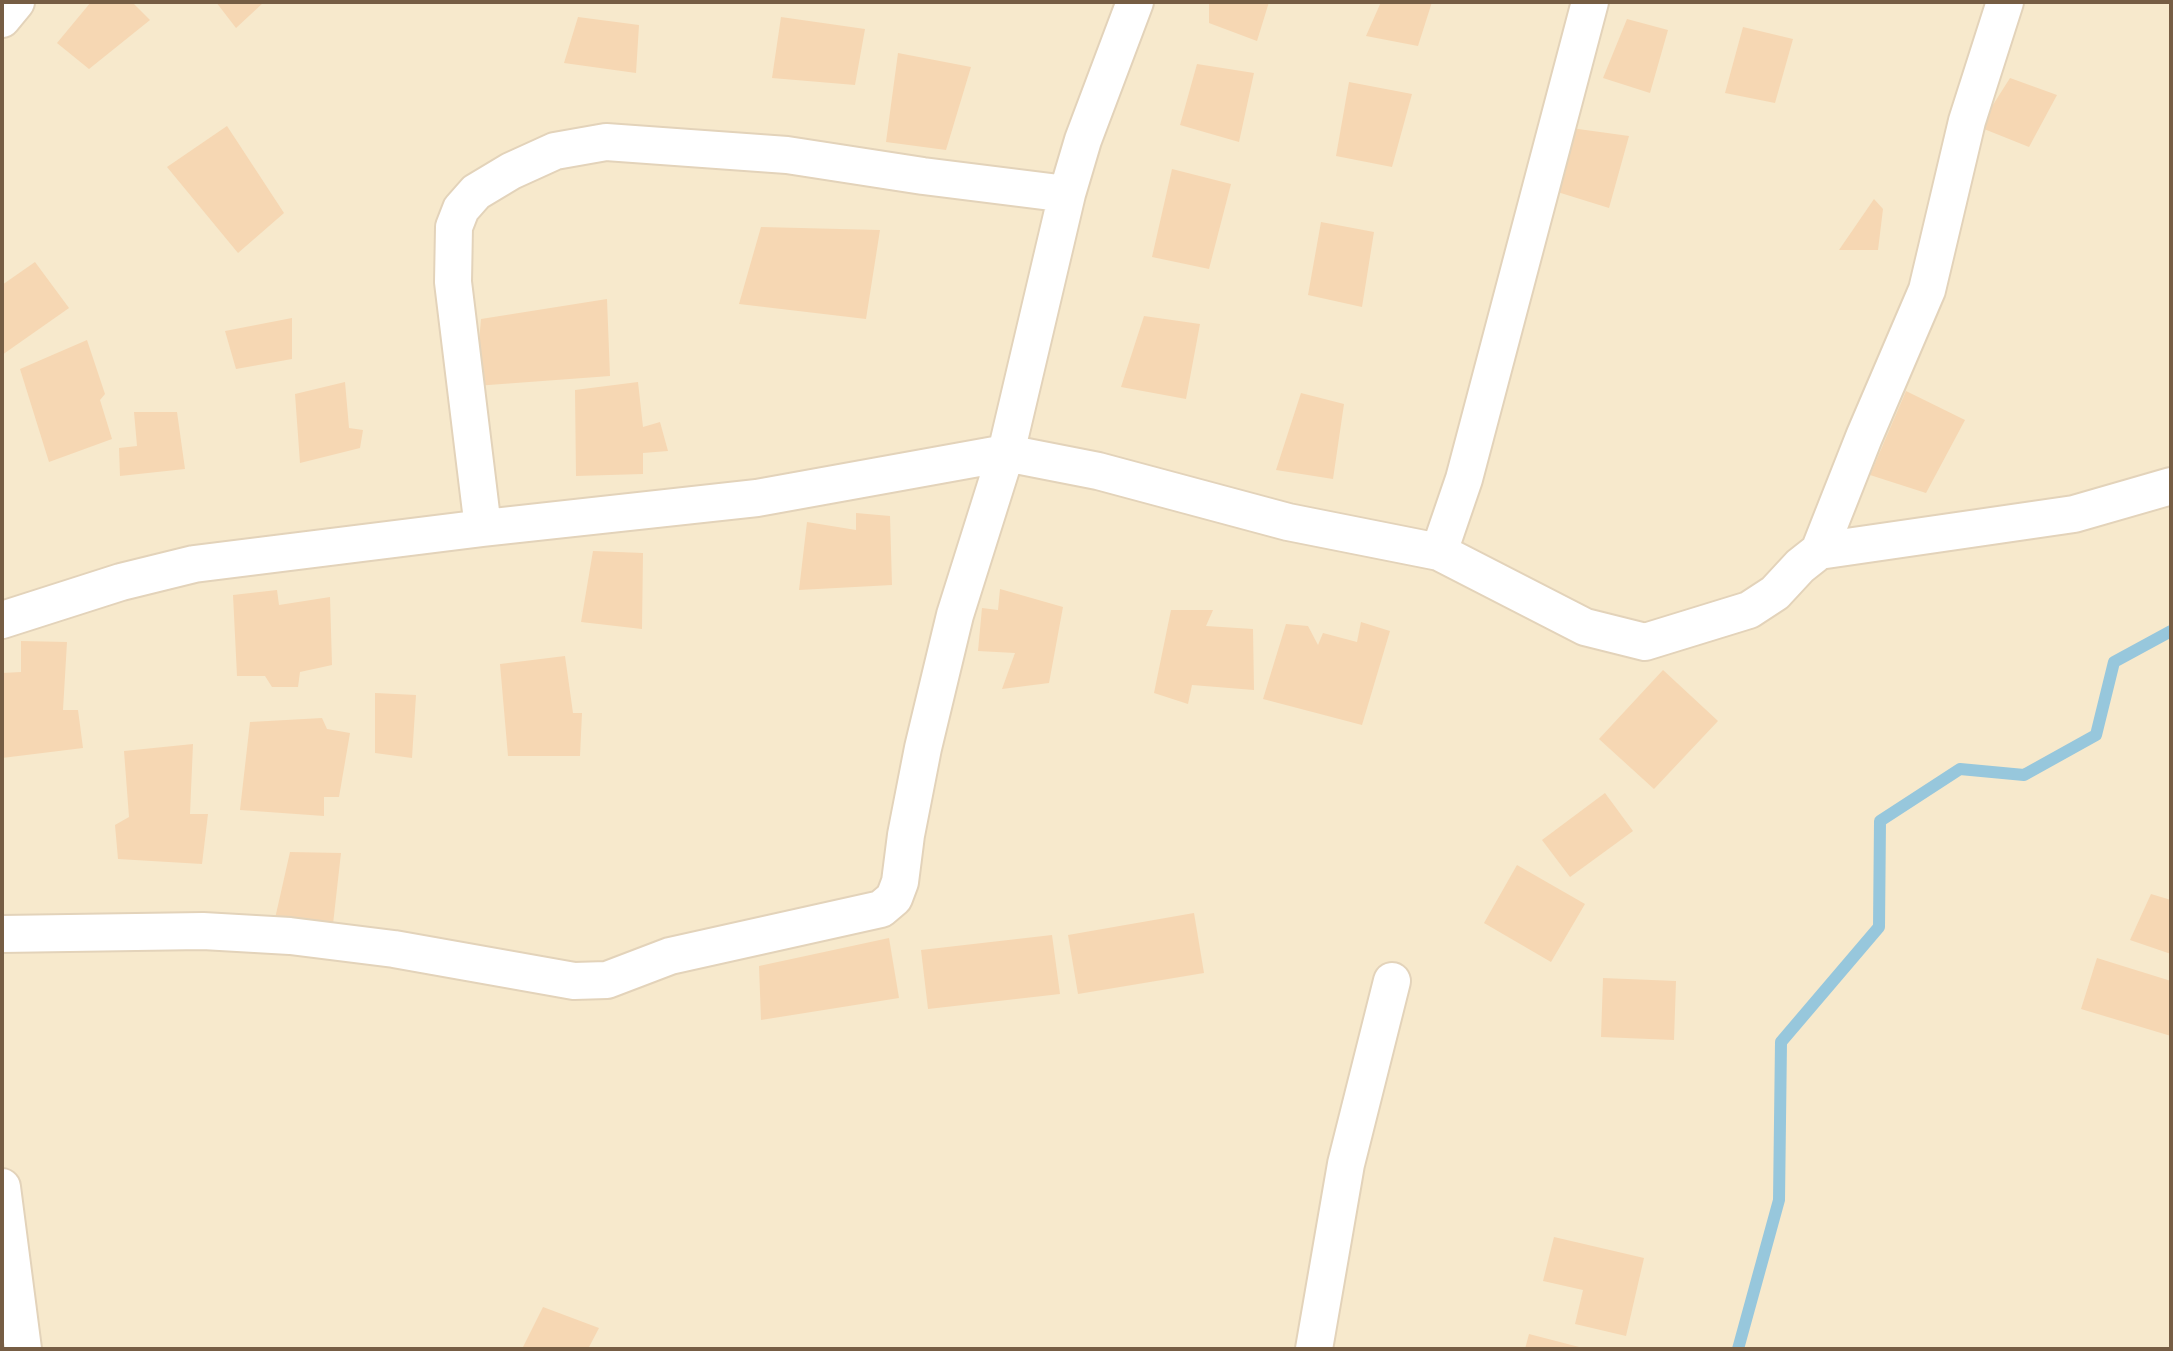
<!DOCTYPE html>
<html>
<head>
<meta charset="utf-8">
<style>
  body { margin:0 }
  #map { position:relative; width:2173px; height:1351px; overflow:hidden; background:#fef6de; font-family:Figtree,sans-serif }
  canvas { display:block }
  .frame { position:absolute; inset:0; border:4px solid #765d44; pointer-events:none }
</style>
</head>
<body>
<div id="map">
<canvas width="2173" height="1351"></canvas>
<div class="frame"></div>
</div>
<script>
const g = document.querySelector('canvas').getContext('2d');
g.lineJoin = 'round';
function fill(path, color) {
  g.fillStyle = color;
  g.fill(path, 'evenodd');
}
function stroke(path, color, width, dash) {
  g.strokeStyle = color;
  g.lineWidth = width;
  g.lineCap = dash ? 'butt' : 'round';
  g.setLineDash(dash || []);
  g.stroke(path);
}
fill(new Path2D(`
  M2,2h2169v1347h-2169z`), '#f7e9cc');
stroke(new Path2D(`
  M1738,1349l41,-149 2,-158 98,-115 1,-106 80,-52 64,6 72,-40 18,-73 57,-31`), '#97c7dc', 12);
fill(new Path2D(`
  M91,2h41l18,18 -61,49 -32,-26z
  M216,2h48l-28,26z
  M1209,2h60l-12,39 -48,-18z
  M1381,2h51l-14,44 -52,-10z
  M578,17l61,8 -3,48 -72,-10z
  M781,17l84,12 -10,56 -83,-7z
  M1627,19l41,11 -18,63 -47,-15z
  M1743,27l50,12 -18,64 -50,-10z
  M898,53l73,14 -25,83 -60,-8z
  M1197,64l57,9 -15,69 -59,-17z
  M2010,78l47,17 -28,52 -50,-20z
  M1349,82l63,12 -20,73 -56,-11z
  M227,126l57,87 -46,40 -71,-86z
  M1571,128l58,8 -20,72 -58,-18z
  M1172,169l59,15 -22,85 -57,-12z
  M1874,199l9,10 -5,41h-39z
  M1321,222l53,10 -12,75 -54,-12z
  M761,227l119,3 -14,89 -127,-15z
  M35,262l34,46 -67,47v-70z
  M607,299l3,77 -135,10 6,-67z
  M1144,316l56,8 -14,75 -65,-12z
  M292,318v41l-56,10 -11,-38z
  M87,340l18,54 -5,6 12,39 -63,23 -29,-93z
  M345,382l4,46 14,2 -3,18 -60,15 -5,-69z
  M638,382l5,45 17,-5 8,29 -25,2v21l-67,2 -1,-86z
  M1906,391l59,29 -39,73 -56,-18z
  M1301,393l43,11 -11,75 -57,-9z
  M134,412h43l8,57 -65,7 -1,-28 18,-2z
  M856,513l34,3 2,69 -93,5 8,-68 49,8z
  M593,551l50,2 -1,76 -61,-7z
  M1000,589l63,18 -14,76 -47,6 13,-36 -37,-2 4,-43 16,2z
  M277,590l2,15 51,-8 2,68 -32,7 -2,15h-26l-7,-11h-28l-4,-81z
  M1171,610h42l-7,16 47,3 1,61 -62,-5 -4,19 -34,-11z
  M1361,622l29,9 -28,94 -99,-26 23,-75 22,2 10,19 5,-12 34,9z
  M21,641l46,1 -4,68h15l5,38 -81,10v-85l19,-1z
  M565,656l8,57h9l-2,43h-72l-8,-92z
  M1663,670l55,51 -64,68 -55,-50z
  M375,693l41,2 -4,63 -37,-5z
  M322,718l5,11 23,4 -11,64h-15v19l-84,-6 10,-88z
  M193,744l-3,70h18l-6,50 -84,-5 -3,-34 14,-8 -5,-66z
  M1605,793l28,38 -63,46 -28,-37z
  M290,852l51,1 -9,80 -58,-10z
  M1517,865l68,39 -34,58 -67,-39z
  M2151,894l20,6v54l-41,-14z
  M1194,913l10,60 -126,21 -10,-59z
  M1052,935l8,59 -132,15 -7,-59z
  M889,938l10,60 -138,22 -2,-54z
  M2097,958l74,23v55l-90,-27z
  M1603,978l73,3 -2,59 -73,-3z
  M1554,1237l90,21 -18,78 -51,-12 8,-34 -40,-9z
  M543,1307l56,21 -11,21h-66z
  M1529,1334l54,14v1h-58z`), '#f6d7b3');
const minor = new Path2D(`
  M2,19l14,-17
  M483,528l-30,-246 1,-55 7,-18 15,-17 35,-21 44,-20 51,-9 181,13 136,21 144,18
  M1819,551l45,-114 63,-147 40,-169 38,-119
  M1439,552l25,-73 126,-477
  M2,620l119,-38 73,-18 289,-36 274,-30 249,-45 92,18 190,51 151,30 146,75 60,15 104,-32 26,-17 25,-27 19,-15 255,-37 97,-28
  M2,934l201,-3 87,5 104,13 180,32 33,-1 63,-24 211,-47 13,-11 6,-16 6,-47 17,-87 32,-133 51,-162 61,-259 16,-54 52,-138
  M2,1187l21,162
  M1314,1349l32,-185 46,-183`);
stroke(minor, '#e3d3ba', 40);
stroke(minor, '#fff', 36);
</script>
</body>
</html>
